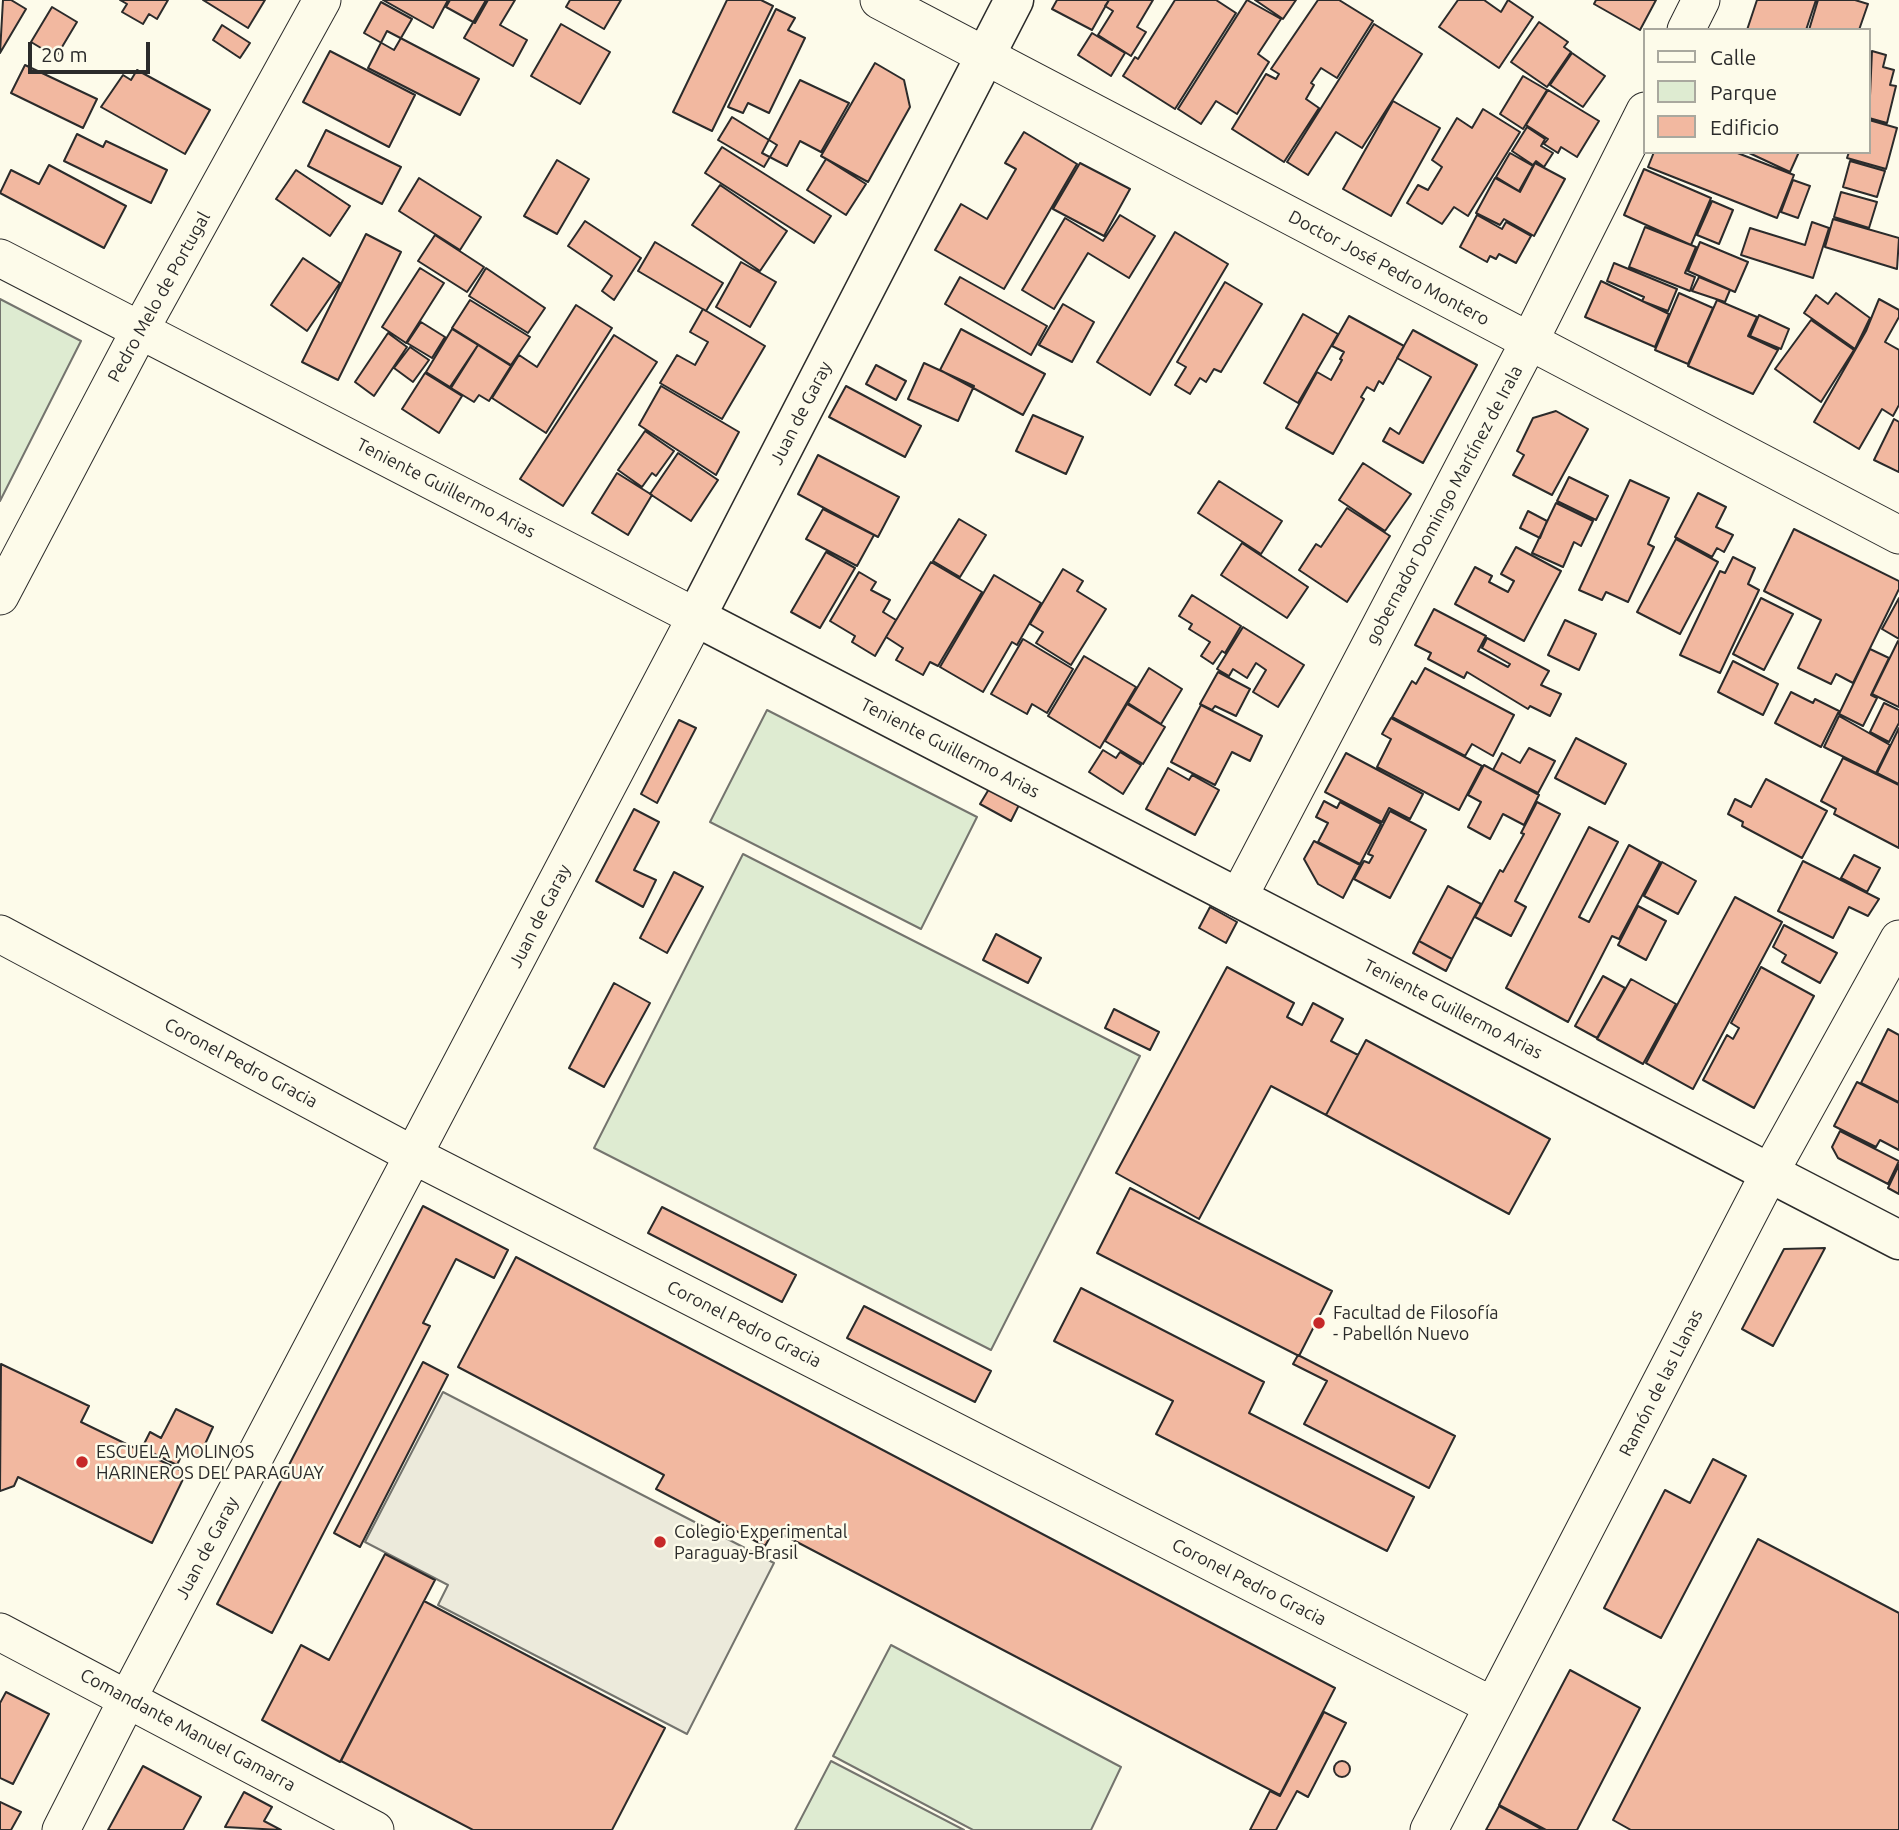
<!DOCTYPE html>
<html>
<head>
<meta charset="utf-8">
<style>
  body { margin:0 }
  #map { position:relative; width:1899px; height:1830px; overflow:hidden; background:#fdfbea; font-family:Ubuntu,sans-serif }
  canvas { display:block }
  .legend { position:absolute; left:1643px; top:28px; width:228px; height:126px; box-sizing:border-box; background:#fdfbea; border:2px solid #a9a89e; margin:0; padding:9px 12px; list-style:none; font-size:21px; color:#2b2b2b }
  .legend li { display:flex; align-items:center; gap:14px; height:35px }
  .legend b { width:35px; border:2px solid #a9a89e }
  .scale { position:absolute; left:28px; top:42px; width:122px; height:32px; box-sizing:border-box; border:4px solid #2b2b2b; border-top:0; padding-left:9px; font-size:21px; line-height:24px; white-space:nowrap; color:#2b2b2b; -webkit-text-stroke:5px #fdfbea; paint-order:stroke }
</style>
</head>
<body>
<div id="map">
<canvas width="1899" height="1830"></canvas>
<ul class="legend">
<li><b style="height:9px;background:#fdfbea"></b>Calle</li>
<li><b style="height:19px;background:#deebd1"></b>Parque</li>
<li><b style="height:19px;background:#f2b8a0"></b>Edificio</li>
</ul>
<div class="scale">20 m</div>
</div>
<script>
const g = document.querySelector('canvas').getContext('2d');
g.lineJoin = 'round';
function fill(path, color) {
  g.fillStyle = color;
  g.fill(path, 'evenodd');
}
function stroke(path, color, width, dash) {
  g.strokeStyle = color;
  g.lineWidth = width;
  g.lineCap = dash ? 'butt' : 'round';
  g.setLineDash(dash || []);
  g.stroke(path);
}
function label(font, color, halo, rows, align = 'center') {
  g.font = font + ' Ubuntu,sans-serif';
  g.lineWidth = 5;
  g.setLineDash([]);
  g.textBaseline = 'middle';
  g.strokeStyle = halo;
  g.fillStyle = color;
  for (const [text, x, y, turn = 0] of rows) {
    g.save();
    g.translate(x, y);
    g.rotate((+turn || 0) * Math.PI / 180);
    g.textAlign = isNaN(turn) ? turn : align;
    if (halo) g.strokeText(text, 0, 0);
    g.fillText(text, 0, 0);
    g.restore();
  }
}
const green = new Path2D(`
  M0,299l81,42 -81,160z
  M767,710l210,107 -56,112 -211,-107z
  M743,854l397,202 -149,294 -397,-202z
  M891,1645l230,122 -30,63h-118l-140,-74z
  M831,1761l133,69h-169z`);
fill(green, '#deebd1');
stroke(green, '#74746e', 2);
const parking = new Path2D(`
  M443,1392l331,171 -87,171 -249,-129 10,-20 -83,-43z`);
fill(parking, '#eceadb');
stroke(parking, '#74746e', 2);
const building = new Path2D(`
  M3,0h8l15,9 -26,44z
  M120,0h48l-11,19 -8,-5 -6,10 -21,-12 5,-8z
  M203,0h62l-17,28z
  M383,0h65l-15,28z
  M450,0h38l-13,23 -29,-16z
  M486,0h29l-15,25 27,15 -14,26 -49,-28z
  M570,0h51l-17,29 -38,-22z
  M727,0h34l12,6 -61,125 -39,-19z
  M1057,0h52l-17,30 -40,-21z
  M1109,0h44l-16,27 9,5 -15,24 -33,-21 15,-24 -8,-5z
  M1175,0h41l20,13 -61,96 -52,-33 12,-19 3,2z
  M1247,0l34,19 -23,35 11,8 -32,52 -21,-13 -15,23 -23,-15z
  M1255,0h41l-13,19z
  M1318,0h21l34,21 -36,57 -16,-10 -10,15 3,2 -8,14 13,9 -35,54 -52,-33 34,-55 10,5 3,-5 -8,-5z
  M1458,0h26l17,12 7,-12 25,17 -34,51 -60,-41z
  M1596,0h60l-16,30 -46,-26z
  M1757,0h59l-10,30h-59z
  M1818,0h37l13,4 -9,26h-50z
  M381,2l31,17 -18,31 -30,-17z
  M52,7l25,15 -21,35 -25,-15z
  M776,9l19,9 -7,12 17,8 -36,75 -21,-10 -5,10 -15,-6z
  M1539,22l29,20 -4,5 7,5 -24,35 -36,-25z
  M561,24l49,28 -30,52 -49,-28z
  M1374,24l48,30 -60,94 -26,-16 -28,43 -21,-13z
  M222,25l28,18 -10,15 -27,-18z
  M387,31l92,48 -19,36 -92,-47z
  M1092,33l33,20 -14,23 -33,-21z
  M330,51l85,44 -26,52 -86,-45z
  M1872,51l14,4 -3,12 11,3 -4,15 6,1 -9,37 -18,-5z
  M1572,53l33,23 -22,31 -33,-22z
  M875,63l29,17 6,27 -42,75 -47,-26z
  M25,65l72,34 -14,29 -72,-35z
  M137,70l73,40 -25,44 -84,-47 22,-32 8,5z
  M1523,76l24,14 -24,39 -23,-15z
  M800,80l49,23 -28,49 -21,-11 -13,25 -25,-13z
  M1548,90l51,31 -22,36 -16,-10 -3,6 -14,-9 4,-5 -22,-14z
  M1393,101l47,27 -49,88 -48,-27z
  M1483,109l37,23 -52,84 -14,-9 -12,17 -35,-21 11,-18 10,5 14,-23 -10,-7 25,-42 15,10z
  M732,117l45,28 -13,22 -46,-27z
  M1869,120l28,8 -11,41 -39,-11 2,-6h20z
  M1527,127l18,12 -4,7 12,7 -9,14 -8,-6 -3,4 -21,-14z
  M326,130l75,37 -19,37 -74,-38z
  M1024,132l53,32 -73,125 -69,-39 26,-46 26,15 29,-50 -11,-6z
  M77,134l26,13 3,-6 61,29 -16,33 -87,-42z
  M722,147l109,69 -17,27 -109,-70z
  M1654,152h81l59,23 -17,43 -129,-51z
  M1747,152h52l-9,20z
  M1510,153l23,13 -14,25 -23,-14z
  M826,159l40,25 -20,31 -39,-25z
  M557,160l32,19 -32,55 -33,-18z
  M1850,161l35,10 -8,26 -34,-10z
  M1080,163l50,26 -26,47 -51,-27z
  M1535,163l30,16 -31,57 -30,-17 -4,6 -24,-12 19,-35 25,14z
  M49,165l77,41 -22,42 -104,-55 11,-23 28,14z
  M1644,169l67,29 -20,47 -67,-30z
  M296,170l54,36 -20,30 -54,-37z
  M419,178l62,39 -21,33 -61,-39z
  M1793,180l17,6 -12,32 -17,-6z
  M720,185l67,46 -27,40 -68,-46z
  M1841,192l36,10 -8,26 -35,-11z
  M1712,201l21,9 -14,34 -22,-9z
  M1120,215l35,21 -26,42 -41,-25 -34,56 -32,-19 43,-72 38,23z
  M1477,215l25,14 4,-7 25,14 -15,27 -17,-9 -3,5 -6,-3 -3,6 -27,-15z
  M1833,219l66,19 -2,31 -72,-22z
  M585,221l56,37 -27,42 -12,-9 10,-15 -44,-30z
  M1812,222l17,6 -16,50 -72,-23 9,-27 55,17z
  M1645,227l51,20 -11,26 10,4 -5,14 -61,-24z
  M1175,232l53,32 -78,131 -53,-33z
  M366,234l35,18 -63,128 -36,-18z
  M435,235l49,32 -17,25 -49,-31z
  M655,242l68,41 -17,28 -68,-40z
  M1700,242l48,20 -13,30 -47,-21z
  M303,258l37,25 -33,48 -36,-26z
  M741,262l35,20 -26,45 -34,-20z
  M1614,263l63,26 -9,22 -26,-10 2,-4 -37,-16z
  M420,268l24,15 -38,60 -24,-16z
  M486,268l59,40 -17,25 -59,-37z
  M960,277l87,49 -16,29 -86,-51z
  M1699,277l31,13 -5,12 -33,-11z
  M1601,281l68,33 -14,33 -70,-30z
  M1225,282l37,22 -41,68 -7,-3 -8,13 -6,-4 -10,16 -15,-9 11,-18 -9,-5z
  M1679,293l34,15 -25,56 -33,-14z
  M1836,293l34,25 -15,31 -51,-36 12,-18 12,9z
  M1879,299l20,11v7l-14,25 14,8v55l-6,11 -11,-7 -23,40 -45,-27 52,-91z
  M470,300l60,37 -19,28 -59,-37z
  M1717,300l40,17 -9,19 30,14 -25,44 -65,-28z
  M1063,304l31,18 -22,40 -33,-17z
  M576,305l36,23 -66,105 -54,-35 27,-43 18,12z
  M703,309l62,37 -43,73 -62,-36 17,-28 18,10 13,-23 -18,-10z
  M1303,314l35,20 -40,69 -34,-20z
  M1759,315l30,14 -8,20 -31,-13z
  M1349,316l55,30 -21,38 -4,-3 -5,10 -7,-4 -6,10 3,2 -31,55 -47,-26 31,-56 14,8 11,-20 -2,-1 4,-7 -12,-6z
  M1811,320l43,30 -33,52 -46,-33z
  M421,322l24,15 -13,21 -25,-15z
  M452,329l26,16 -28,42 -24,-15z
  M961,329l84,45 -22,41 -83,-45z
  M1413,330l64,35 -54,98 -40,-22 7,-13 9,6 32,-57 -34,-19z
  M388,333l19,14 -33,49 -19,-14z
  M614,335l43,27 -94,144 -43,-27z
  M478,345l33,21 -22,35 -10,-6 -5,7 -23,-14z
  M410,347l19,13 -16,22 -19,-14z
  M924,363l50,23 -16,35 -50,-22z
  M876,365l30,16 -10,19 -30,-16z
  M425,373l37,23 -23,37 -37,-24z
  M661,386l78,46 -23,43 -77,-50z
  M846,386l75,40 -16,31 -76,-40z
  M1556,411l32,18 -36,66 -39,-20 11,-20 -7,-4 16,-33z
  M1033,415l50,22 -17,37 -50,-23z
  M1894,419l5,3v50l-25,-12z
  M645,431l29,20 -18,25 -4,-3 -10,14 -24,-17z
  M678,453l40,27 -27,41 -41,-27z
  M818,455l81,42 -21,40 -80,-43z
  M1363,463l48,31 -26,37 -46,-31z
  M617,473l35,22 -24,40 -36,-22z
  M1569,477l39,19 -12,24 -39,-19z
  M1630,480l39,18 -21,46 6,3 -26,55 -22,-10 -4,8 -23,-10z
  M1219,481l63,40 -21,33 -63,-41z
  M1698,493l28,14 -10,20 17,8 -9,17 -7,-4 -5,9 -37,-20z
  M1556,503l37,18 -12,25 -7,-4 -11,25 -31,-14z
  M1347,508l43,28 -43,66 -48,-32 17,-26 5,3z
  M823,509l51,26 -17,31 -51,-27z
  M1528,511l19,10 -7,17 -20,-10z
  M959,519l27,16 -26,42 -27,-16z
  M1794,529l105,52v8l-46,94 -17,-9 -5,10 -33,-16 23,-48 -57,-29z
  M1676,539l42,23 -38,72 -43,-22z
  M1242,543l66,44 -21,31 -66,-43z
  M1516,547l45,24 -37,70 -69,-37 20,-37 17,9 -3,6 19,10 6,-11 -13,-7z
  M826,552l29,16 -35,60 -29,-16z
  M1733,557l22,11 -7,16 11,6 -39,83 -40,-18 40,-84 5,2z
  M931,562l51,30 -44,74 -8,-4 -7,13 -27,-15 7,-12 -17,-11z
  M1063,569l20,12 -6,10 29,18 -35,56 -35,-22 7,-11 -13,-8z
  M859,572l17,10 -5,8 19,10 -7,12 13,8 -21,36 -23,-14 3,-6 -25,-15z
  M994,575l47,28 -24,42 -5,-3 -29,50 -43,-25z
  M1192,595l49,31 -16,27 -3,-2 -9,13 -12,-8 9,-14 -21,-13 3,-5 -13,-8z
  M1761,598l32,16 -29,56 -31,-16z
  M1899,598v41l-17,-10z
  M1434,609l52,27 -8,15 30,16 2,-3 -28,-16 5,-10 62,33 -8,14 20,9 -11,22 -20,-10 -2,3 -61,-37 -3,6 -36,-19 3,-6 -16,-8z
  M1565,620l31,14 -17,36 -31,-15z
  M1243,627l61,38 -26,42 -25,-15 13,-22 -10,-7 -9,15 -14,-9 -4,7 -12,-7z
  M1023,639l50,30 -26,44 -15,-9 -5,10 -36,-20z
  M1898,641l1,1v65l-27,-13z
  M1870,649l19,9 -18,37 6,3 -14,28 -24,-12z
  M1084,656l52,31 -36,61 -52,-32z
  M1733,661l45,23 -15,31 -45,-23z
  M1149,668l33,21 -21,35 -33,-21z
  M1425,668l89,47 -21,41 -21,-12 -7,12 -73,-39 20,-36 4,3z
  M1218,672l32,17 -14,27 -21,-10 -3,4 -12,-6z
  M1791,692l22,11 2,-4 24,12 -18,36 -46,-24z
  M1884,703l15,7v13l-10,19 -19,-10z
  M1127,704l38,23 -22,37 -38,-23z
  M1201,705l61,31 -12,25 -18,-9 -17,33 -44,-23z
  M1839,716l51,29 -14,28 -52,-26z
  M1391,718l91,48 -23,44 -82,-43 14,-28 -9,-5z
  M679,720l17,8 -39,75 -16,-9z
  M1899,728v56l-22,-11z
  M1576,738l50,26 -21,40 -50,-26z
  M1529,748l26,13 -17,32 -45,-23 9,-17 18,10z
  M1103,750l13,8 4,-6 21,13 -18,29 -34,-22z
  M1346,753l77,41 -13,25 -21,-11 -7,14 -57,-30z
  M1843,758l56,27v63l-65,-34 2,-5 -15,-8z
  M1484,765l55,30 -15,30 -21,-11 -13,25 -22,-12 13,-25 -13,-7z
  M1168,768l21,12 3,-5 27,15 -24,45 -49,-26z
  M1766,779l61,32 -25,47 -60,-32 1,-4 -15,-8 7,-15 16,8z
  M989,789l30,16 -8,16 -31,-17z
  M1324,801l13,7 3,-6 41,22 -21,40 -42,-22 10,-19 -12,-6z
  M1537,802l23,12 -45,87 11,6 -15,29 -36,-19 25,-47 3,2 21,-38 -3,-1z
  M634,809l25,13 -25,48 22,10 -13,27 -47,-26z
  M1390,811l36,19 -36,68 -36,-19 10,-18 5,2 4,-7 -5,-2z
  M1589,827l29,15 -39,75 10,5 40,-77 31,17 -41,77 -7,-3 -44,86 -62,-34z
  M1314,841l46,24 -17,33 -25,-14 -14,-25z
  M1854,855l26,13 -13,24 -26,-14z
  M1803,861l76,38 -11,17 -19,-9 -16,31 -55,-27z
  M1662,862l34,19 -18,33 -34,-18z
  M674,872l29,15 -36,66 -27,-15z
  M1448,886l33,18 -29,55 -33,-18z
  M1735,897l47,25 -89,167 -47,-26z
  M1638,906l28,15 -20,39 -28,-15z
  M1210,907l27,15 -11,21 -27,-15z
  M1784,925l53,28 -17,30 -38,-21 4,-7 -13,-8z
  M996,934l45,24 -13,25 -45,-23z
  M1419,941l33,18 -6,12 -33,-18z
  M1227,967l67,36 -7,14 15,8 11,-22 30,16 -12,22 27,14 -32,60 -55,-29 -72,133 -83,-46z
  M1761,967l53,29 -60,112 -51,-28 24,-45 6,4 6,-11 -8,-5z
  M1603,976l22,12 -28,50 -22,-12z
  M1631,979l45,25 -33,60 -46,-25z
  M614,983l36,20 -46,84 -35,-19z
  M1114,1009l45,23 -9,18 -45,-22z
  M1888,1029l11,6v67l-38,-19z
  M1366,1040l184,99 -41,75 -183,-99z
  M1857,1082l42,21v47l-19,-10 -4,7 -42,-21z
  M1840,1131l59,30 -11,23 -50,-26 -6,-11z
  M1899,1165v29l-11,-6z
  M1130,1188l202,103 -33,65 -202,-103z
  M423,1206l85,44 -14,28 -38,-19 -33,64 7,3 -158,307 -55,-29z
  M662,1207l134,68 -14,27 -134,-69z
  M1825,1248l-52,98 -31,-17 42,-80z
  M516,1257l819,431 -55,107 -506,-265 -9,16 -109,-57 8,-14 -206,-108z
  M1081,1288l183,94 -15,31 165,84 -27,54 -231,-117 17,-33 -119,-60z
  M864,1306l127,65 -16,31 -128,-64z
  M1298,1355l157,81 -26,52 -125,-64 23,-43 -34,-17z
  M423,1362l25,13 -88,172 -26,-14z
  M1,1364l88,42 -8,16 105,51 -34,70 -134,-66 -4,9 -14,5z
  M176,1409l37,18 -14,30 -15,-7 -7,15 -35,-17 8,-16 11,6z
  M1713,1459l33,17 -85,162 -57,-30 61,-118 25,13z
  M1758,1539l141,74v217h-268l-18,-10z
  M385,1554l50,26 -95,182 -78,-42 39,-75 28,15z
  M424,1601l241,127 -53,102h-139l-132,-69z
  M1570,1670l70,38 -63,122h-31l-47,-25z
  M6,1692l43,22 -36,70 -13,-6v-75z
  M1324,1712l22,11 -38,74 -11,-6 -21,39h-26l20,-39 10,5z
  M1334 1769a8 8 0 1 1 16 0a8 8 0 1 1-16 0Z
  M143,1766l58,31 -18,33h-75z
  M244,1792l28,15 -8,14 17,9 -56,-3z
  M0,1802l21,10 -10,18h-11z
  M1499,1806l44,24h-57z`);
fill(building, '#f2b8a0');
stroke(building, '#2b2b2b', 2);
const street = new Path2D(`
  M879,0l1020,535
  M1686,30l15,-30
  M0,258l696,359 -568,1081 -67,132
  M0,596l140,-266 182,-330
  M1238,898l291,-556 116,-231
  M0,934l415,222 1078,550
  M0,1632l375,198
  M1429,1830l341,-658 129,-233`);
const secondary = new Path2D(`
  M1014,0l-318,617 1203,623`);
stroke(street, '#2b2b2b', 39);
stroke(secondary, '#2b2b2b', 41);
stroke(street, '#fdfbea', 37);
stroke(secondary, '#fdfbea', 38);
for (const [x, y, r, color] of [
  [1319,1323,7,"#c62828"],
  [82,1462,7,"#c62828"],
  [660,1542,7,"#c62828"]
]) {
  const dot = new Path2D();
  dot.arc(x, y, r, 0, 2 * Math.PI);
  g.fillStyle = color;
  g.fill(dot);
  stroke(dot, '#fdfbea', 2.5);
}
label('18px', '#2b2b2b', '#fdfbea', [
  ["Doctor José Pedro Montero",1389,268,28],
  ["Pedro Melo de Portugal",159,297,-61],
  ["Juan de Garay",801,413,-63],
  ["Teniente Guillermo Arias",446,488,27],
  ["gobernador Domingo Martínez de Irala",1444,505,-62],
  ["Teniente Guillermo Arias",950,748,27],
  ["Juan de Garay",540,916,-63],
  ["Teniente Guillermo Arias",1453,1009,27],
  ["Coronel Pedro Gracia",241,1063,28],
  ["Coronel Pedro Gracia",744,1324,27],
  ["Ramón de las Llanas",1661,1383,-63],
  ["Juan de Garay",207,1548,-62],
  ["Coronel Pedro Gracia",1249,1582,27],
  ["Comandante Manuel Gamarra",188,1730,28]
]);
label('18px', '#2b2b2b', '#fdfbea', [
  ["Facultad de Filosofía",1333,1313],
  ["- Pabellón Nuevo",1333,1334],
  ["ESCUELA MOLINOS",96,1452],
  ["HARINEROS DEL PARAGUAY",96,1473],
  ["Colegio Experimental",674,1532],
  ["Paraguay-Brasil",674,1553]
], 'left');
</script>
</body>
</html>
